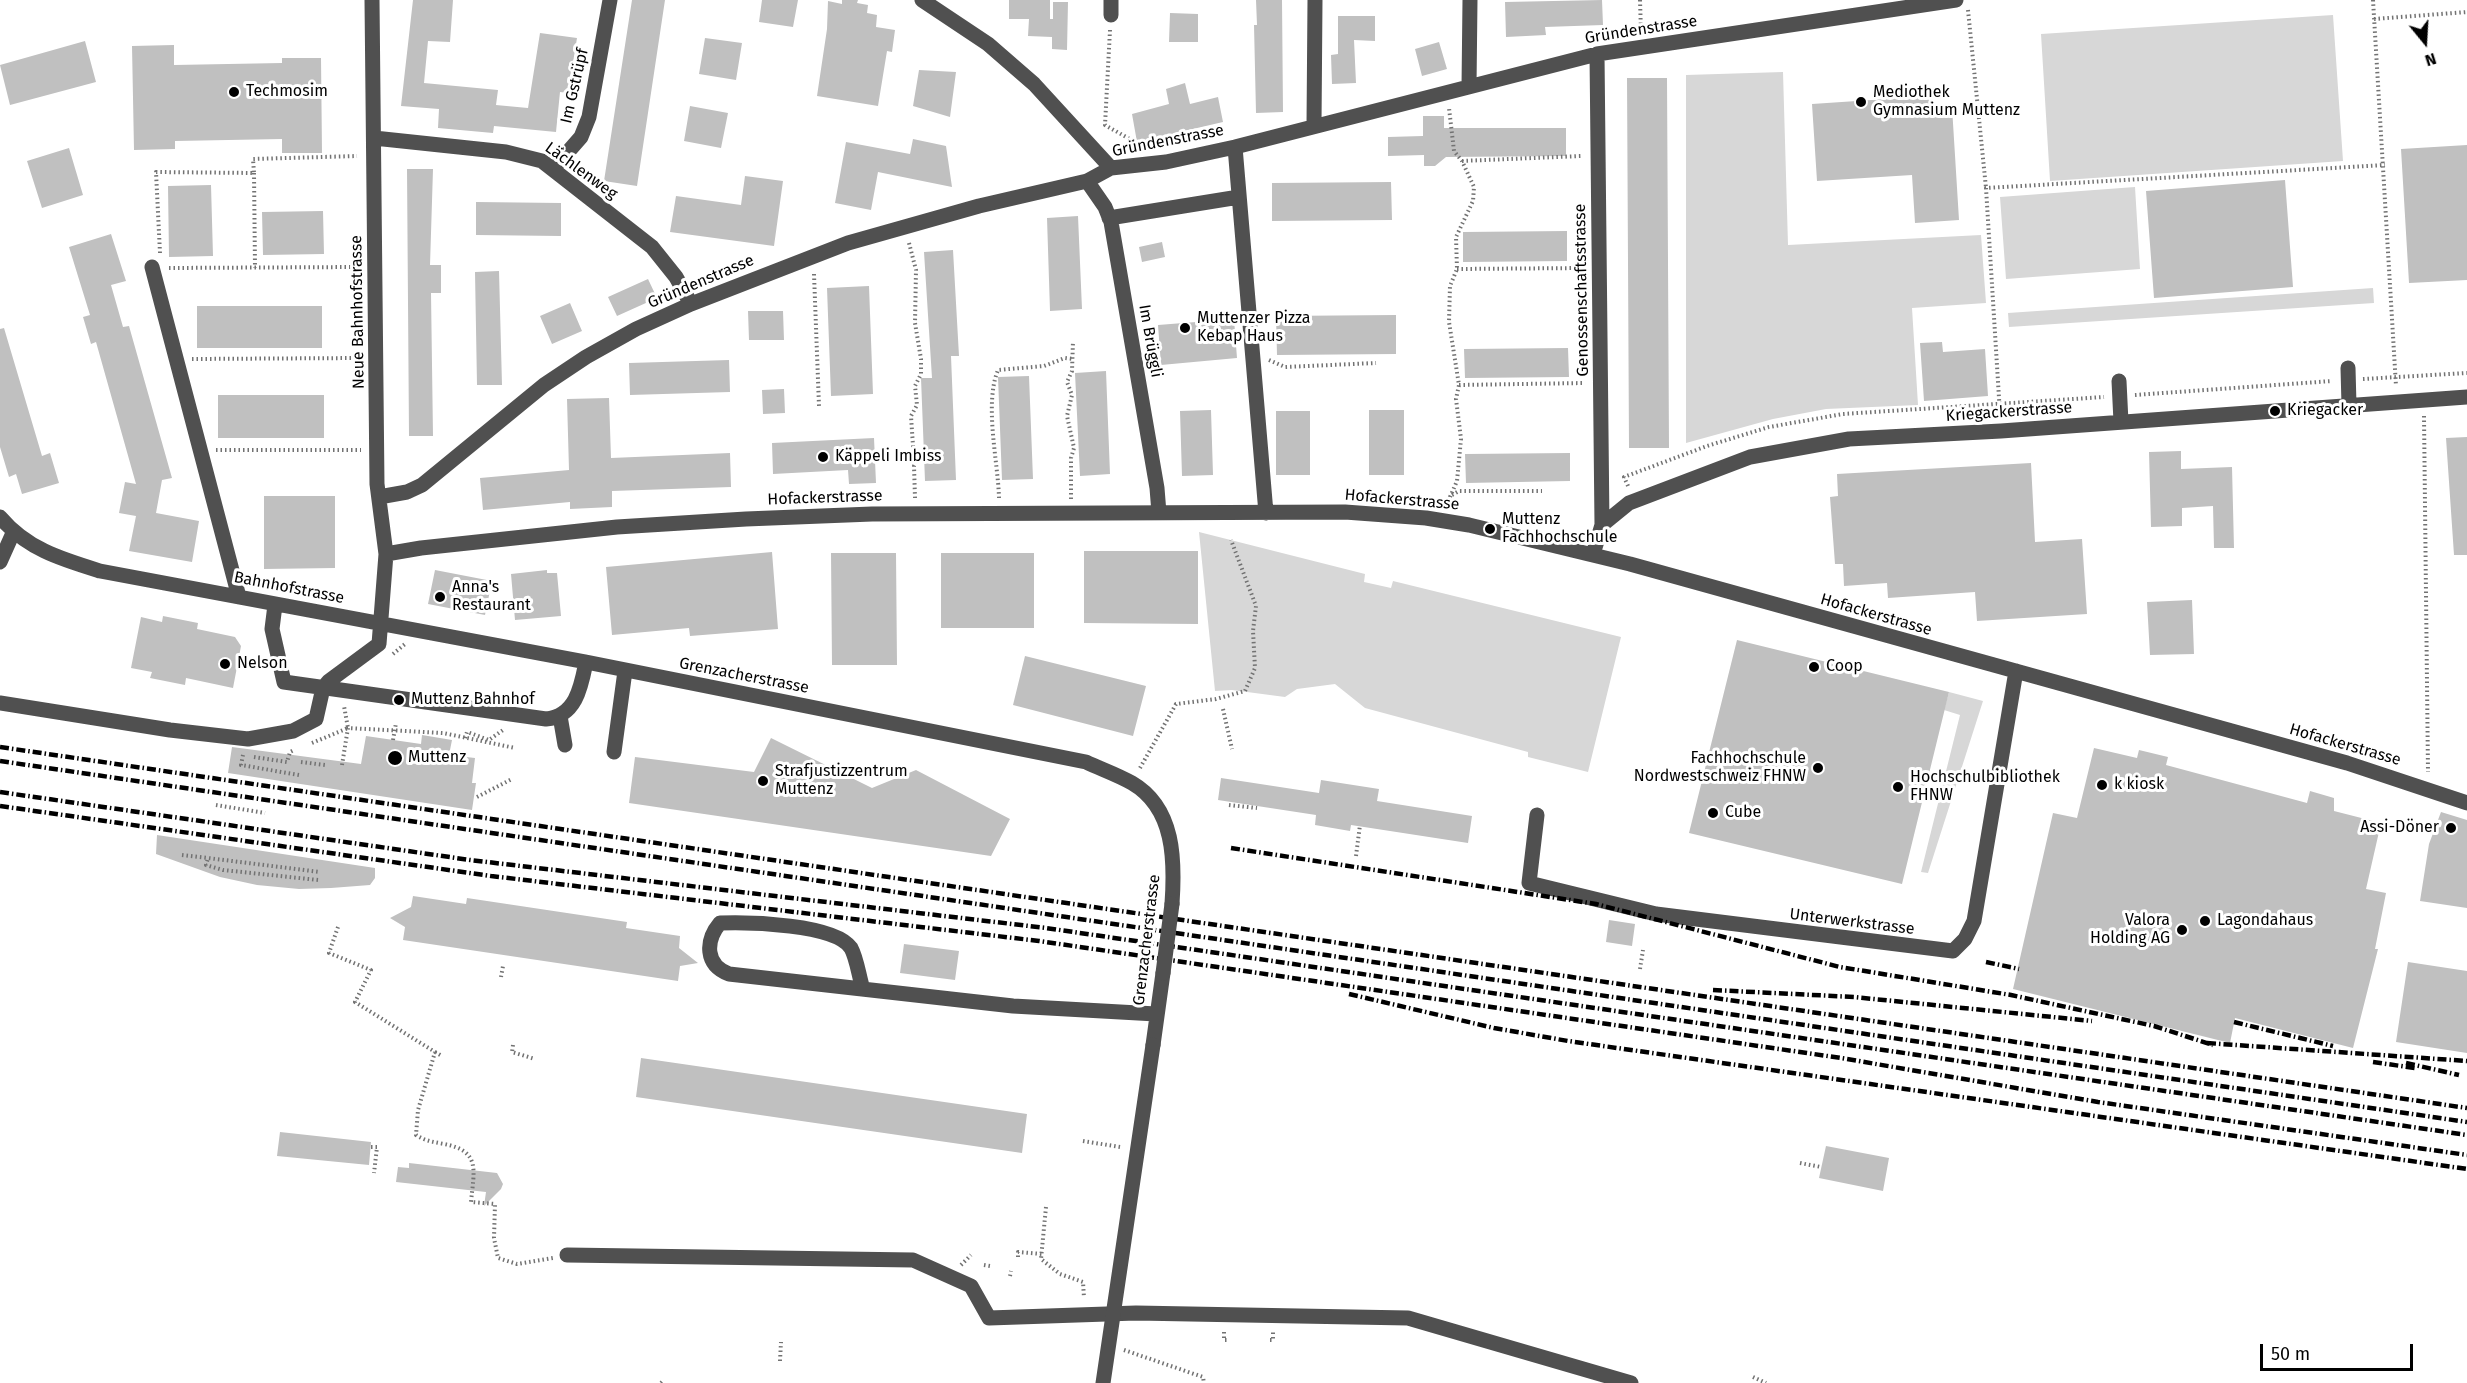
<!DOCTYPE html>
<html>
<head>
<meta charset="utf-8">
<style>
  body { margin:0 }
  #map { position:relative; width:2467px; height:1383px; overflow:hidden; background:#fff; font-family:"Fira Sans",sans-serif }
  canvas { display:block }
  .north { position:absolute; left:2395px; top:12px; width:60px; height:60px; -webkit-text-stroke:4px #fff; paint-order:stroke; rotate:162deg; font-size:16px; font-weight:700; line-height:24px; text-align:center; color:#000 }
  .north::after { content:''; display:block; margin:auto; width:21px; height:27px; background:#000; clip-path:polygon(50% 0,100% 100%,50% 72%,0 100%) }
  .scale { position:absolute; left:2260px; top:1344px; width:153px; height:27px; box-sizing:border-box; border:3px solid #000; border-top:0; padding-left:8px; font-size:18px; line-height:21px; white-space:nowrap; color:#000; -webkit-text-stroke:4px #fff; paint-order:stroke }
</style>
</head>
<body>
<div id="map">
<canvas width="2467" height="1383"></canvas>
<div class="north">N</div>
<div class="scale">50 m</div>
</div>
<script>
const g = document.querySelector('canvas').getContext('2d');
g.lineJoin = 'round';
function fill(path, color) {
  g.fillStyle = color;
  g.fill(path, 'evenodd');
}
function stroke(path, color, width, dash) {
  g.strokeStyle = color;
  g.lineWidth = width;
  g.lineCap = dash ? 'butt' : 'round';
  g.setLineDash(dash || []);
  g.stroke(path);
}
function label(font, color, halo, rows, align = 'center') {
  g.font = font + ' "Fira Sans",sans-serif';
  g.lineWidth = 6;
  g.setLineDash([]);
  g.textBaseline = 'middle';
  g.strokeStyle = halo;
  g.fillStyle = color;
  for (const [text, x, y, turn = 0] of rows) {
    g.save();
    g.translate(x, y);
    g.rotate((+turn || 0) * Math.PI / 180);
    g.textAlign = isNaN(turn) ? turn : align;
    if (halo) g.strokeText(text, 0, 0);
    g.fillText(text, 0, 0);
    g.restore();
  }
}
fill(new Path2D(`
  M2333,15l10,146 -293,20 -9,-147z
  M1783,72l5,173 193,-10 5,68 -74,5 6,97 -92,4 -53,10 -87,24v-368z
  M2135,187l5,82 -134,10 -6,-82z
  M2373,288l1,15 -365,24 -1,-14z
  M1199,532l166,42 -1,8 27,6 2,-7 228,56 -33,135 -60,-15v-5l-163,-44 -30,-24 -38,5 -12,8 -53,-7 -17,1z
  M1949,692l34,9 -55,172 -7,-1 39,-157 -16,-5z`), '#d7d7d7');
fill(new Path2D(`
  M413,0h40l-3,42 -22,-1 -4,42 74,7 -2,15 32,3 12,-75 37,5 -9,55 -8,-1 -4,40 -62,-6 -1,7 -55,-5 1,-19 -38,-3z
  M632,0h33l-28,186 -33,-5z
  M762,0h36l-5,27 -34,-5z
  M842,0h16l-1,3 11,2 -1,8 10,2 -1,12 19,3 -3,22 -5,-1 -9,55 -61,-10 10,-67 1,-28 14,3z
  M1009,0h41v19h3v-17h15l-1,48 -15,-1v-12l-24,-1 1,-17h-20z
  M1256,0h26l1,112 -27,1 -2,-88h3z
  M1602,0l1,25 -58,2 1,8 -40,2 -1,-35z
  M1170,13l28,1v28h-29z
  M1338,16h37v25l-21,-1 2,43 -24,1 -1,-29 7,-1z
  M705,38l37,5 -6,37 -37,-6z
  M85,41l11,41 -86,23 -10,-40z
  M1439,42l8,27 -25,7 -7,-27z
  M174,45v20l108,-2v-5h39l1,95h-40v-14l-107,2v8l-41,1 -2,-104z
  M919,70l37,2 -6,45 -37,-11z
  M1627,78h40l2,370h-40z
  M1185,83l5,21 28,-7 5,25 -86,20 -5,-28 37,-10 -3,-15z
  M1931,96l1,12 20,-1 7,113 -44,3 -3,-48 -95,6 -5,-77z
  M690,106l38,7 -7,35 -37,-7z
  M1423,116h21v12h122v28l-120,1 -11,9h-11v-11l-36,1v-19l35,-1z
  M913,139l33,7 6,41 -74,-15 -7,38 -36,-7 11,-61 64,12z
  M2467,145v135l-58,3 -8,-134z
  M69,148l14,47 -41,13 -15,-47z
  M407,169h26l-3,96h11v28h-10l2,143h-24z
  M745,176l38,5 -9,65 -104,-14 6,-36 65,9z
  M2285,180l8,107 -139,11 -8,-107z
  M1391,182l1,38 -120,1v-38z
  M211,185l2,71 -44,1 -1,-71z
  M476,202l85,1v33l-85,-1z
  M323,211l1,43 -61,1 -1,-43z
  M1078,216l4,93 -32,2 -3,-93z
  M1567,231v30l-104,1v-30z
  M111,234l15,47 -15,4 12,42 6,-1 43,152 -10,2 -6,33 43,8 -7,41 -63,-11 7,-35 -17,-3 6,-31 11,2 -40,-142 -5,2 -8,-27 7,-2 -21,-68z
  M1162,242l3,15 -23,5 -3,-15z
  M953,250l6,106h-8l5,124 -31,1 -4,-103h11l-8,-126z
  M499,271l3,114h-25l-2,-113z
  M648,279l9,19 -40,18 -9,-19z
  M869,286l4,108 -42,2 -4,-108z
  M570,303l12,28 -30,13 -12,-28z
  M197,306h125v42h-125z
  M748,311h35l1,29h-35z
  M1396,315v39l-119,1 -1,-39z
  M1234,319l3,39 -76,7 -3,-40z
  M4,328l38,128 8,-3 9,30 -37,11 -6,-20 -7,3 -9,-30v-118z
  M1942,342l1,10 42,-3 3,47 -64,5 -4,-58z
  M1568,348l1,29 -104,1 -1,-29z
  M729,360l1,32 -100,3 -1,-32z
  M1106,371l4,103 -30,2 -5,-103z
  M1029,376l4,103 -31,1 -4,-103z
  M784,389l1,24 -22,1 -1,-24z
  M218,395h106v43h-106z
  M609,398l2,60 119,-5 1,34 -119,4v16l-42,2v-7l-87,8 -3,-32 89,-8 -2,-71z
  M1211,410l2,65 -31,1 -2,-65z
  M1369,410h35v65h-35z
  M1276,411h34v64h-34z
  M2467,437v118h-13l-8,-117z
  M874,438l2,45 -27,1 -1,-14 -75,4 -1,-31z
  M2181,451v18l51,-2 2,81h-20l-1,-42 -31,2v18l-31,1 -2,-75z
  M1570,453v28l-104,2 -1,-29z
  M2031,463l4,79 47,-3 5,75 -110,7 -2,-29 -87,6 -1,-15 -43,3 -1,-22h-8l-5,-67 8,-1 -1,-22z
  M264,496h71v72l-71,1z
  M1084,551h114v73l-114,-1z
  M772,552l6,77 -88,7 -1,-8 -77,7 -6,-68z
  M831,553h65l1,112h-65z
  M941,553h93v75h-93z
  M435,570l57,11 -7,34 -57,-11z
  M547,570v3h10l4,43 -46,4 -4,-46z
  M2192,600l2,54 -44,1 -3,-53z
  M163,616l35,7 -1,6 38,8 6,9 -8,42 -47,-10 -1,7 -35,-7 2,-6 -21,-4 10,-51 21,5z
  M1737,640l212,52 -47,192 -213,-51z
  M1025,656l121,30 -13,50 -120,-31z
  M422,735l30,5 -3,15 26,3 -3,25h4l-4,27 -244,-37 4,-26 129,17 5,-28 55,8z
  M771,738l101,50 44,-18 94,49 -19,37 -362,-53 6,-46 119,15z
  M2094,748l43,10 2,-8 29,7 -2,8 141,38 3,-12 24,7v13l47,12 -15,66 20,4 -11,56h3l-25,99 -118,-30 -5,25 -217,-54 40,-176 24,5z
  M1221,778l98,15 2,-13 58,9 -2,12 95,15 -4,27 -117,-18 -1,6 -35,-6 1,-10 -98,-15z
  M2441,812l26,8v88l-47,-7 9,-57z
  M157,835l218,33v10l-5,7 -39,3 -32,1 -42,-4 -37,-8 -64,-23z
  M413,896l53,8 1,-6 160,24 -1,6 54,8 -1,12 19,15 -18,3 -2,15 -275,-41 2,-13 -15,-9 21,-11z
  M1609,920l26,4 -3,22 -26,-4z
  M904,944l55,7 -4,29 -55,-7z
  M2408,962l59,9v82l-71,-11z
  M641,1058l386,56 -5,39 -386,-56z
  M280,1132l91,10 -2,23 -92,-9z
  M1826,1146l63,12 -6,33 -64,-13z
  M409,1163l88,10 6,11 -2,5 -17,17 2,-14 -90,-10 2,-15 11,1z`), '#c0c0c0');
stroke(new Path2D(`
  M1640,0l1,32
  M2373,0l23,386
  M1968,10l18,178
  M2374,19l93,-7
  M1110,30l-5,95 28,16v9
  M1462,161l119,-5
  M254,173l1,95
  M909,243l7,27 -1,53 6,36v15l-6,12 2,19 -6,11 2,30 6,10 -5,10 1,32
  M160,253l-4,-81 98,1 -1,-14 104,-3
  M169,268l190,-1
  M1457,269l128,-1
  M814,274l5,132
  M192,359l167,-1
  M1269,360l16,7 91,-4
  M2363,379l104,-6
  M1459,385l125,-2
  M2135,395l197,-14
  M2000,414l-14,-226 399,-23
  M2424,416l4,356
  M216,450h145
  M1628,486l-4,-9 83,-31 62,-19 74,-13 261,-17
  M1452,495l7,-4h83
  M999,498c-1,-37 -15,-94 -1,-128l46,-4 21,-8 8,1
  M1071,499v-41l3,-10 -7,-32 5,-21 -5,-13 5,-11 1,-30
  M1449,506l1,-9 7,-16 4,-42 -5,-40 3,-14 -10,-63 1,-36 7,-17 -1,-32 17,-36 1,-14 -12,-26 -8,-10 -5,-43
  M393,654l12,-10
  M1223,709l9,40
  M465,738l2,-6 22,8 14,-10
  M393,740l3,-17
  M312,743l36,-15 -4,-22
  M243,755l-2,10 58,10
  M254,757l33,5 3,-10 4,-2
  M301,762l24,3
  M342,765l6,-37 95,5 72,15
  M1140,768l36,-64 40,-5 29,-8 10,-23 -2,-37 3,-25 -25,-66
  M477,797l35,-18
  M216,805l49,8
  M1229,805l28,3
  M182,855l26,3
  M1356,856l4,-31
  M318,880l-95,-10 -17,-5 2,-7 112,14
  M338,927l-9,26 42,17 -16,32 80,50 -17,58 -2,25c9,6 18,7 28,9 37,7 30,26 27,58l24,2 -1,34 4,20 19,6 36,-6
  M1640,969l3,-19
  M501,977l2,-11
  M513,1045l-1,7 23,7
  M435,1052l7,4
  M1083,1141l37,6
  M371,1147h6l-3,26
  M1800,1163l21,4
  M1046,1207l-5,52 19,15 23,8 1,16
  M1018,1257v-5l24,2
  M961,1265l10,-10
  M984,1265l6,1
  M1010,1276l1,-5
  M1224,1332v8h5
  M1270,1340h3v-8
  M1124,1350l79,27 1,6
  M780,1361l1,-19
  M1753,1377l13,6
  M661,1383l3,-3`), '#727272', 4, [1.5, 3]);
stroke(new Path2D(`
  M922,0l66,44 46,40 77,84
  M1111,15v-15
  M1597,54l5,471
  M1469,87l1,-87
  M1314,125l1,-125
  M374,138l132,14 36,9 110,86 24,30 15,27
  M1235,147l31,366
  M553,169l28,-32 8,-20 21,-117
  M1087,181l18,26 6,15 46,266 2,25
  M1109,218l130,-21
  M152,267l87,330
  M2348,368l1,37
  M2119,381l2,41
  M379,497l28,-5 15,-7 122,-100 42,-28 50,-28 55,-25 157,-61 131,-37 108,-25 24,-13 55,-6 69,-15 362,-93 359,-54
  M0,517c27,32 61,42 100,54l486,91 500,100c15,7 32,13 46,21 43,25 43,78 40,121
  M386,554l35,-6 196,-21 129,-8 126,-5 473,-2 81,6 43,7 161,39 717,199 120,40
  M1593,554l9,-29 27,-22 121,-46 99,-18 152,-8 466,-34
  M0,562l13,-29
  M275,605l-3,24 12,53 262,37c30,-3 35,-32 40,-57
  M0,703l170,27 78,9 45,-8 23,-12 7,-31 6,-7 50,-37 7,-90 -9,-70 -5,-484
  M560,716l5,29
  M614,752l11,-81
  M1537,815l-8,68 127,31 297,37 12,-12 9,-18 42,-250
  M863,989c-4,-12 -6,-30 -12,-41 -16,-24 -103,-26 -131,-25 -15,18 -15,42 9,51l284,32 143,8
  M1153,1045l10,-72
  M567,1255l346,5 58,26 18,32 147,-5 272,5 223,65`), '#505050', 15);
stroke(new Path2D(`
  M0,747l2467,361
  M0,761l2467,361
  M0,792l470,68 576,68 1421,207
  M0,806l491,70 548,65 802,117 257,44 369,53
  M1231,848l365,56 244,63 171,28 143,31 59,19
  M1986,962l33,7
  M1713,990l141,7 238,24
  M1349,994l145,34 74,13 899,128
  M2234,1022l99,24
  M2207,1043l260,18
  M2373,1062l42,6
  M2406,1063l53,12`), '#000', 4.5, [9, 3, 1.5, 3]);
stroke(new Path2D(`
  M1163,973l9,-69
  M1103,1383l50,-338`), '#505050', 15);
for (const [x, y, r, color] of [
  [234,92,6,"#000"],
  [1861,102,6,"#000"],
  [1185,328,6,"#000"],
  [2275,411,6,"#000"],
  [823,457,6,"#000"],
  [1490,529,6,"#000"],
  [440,597,6,"#000"],
  [225,664,6,"#000"],
  [1814,667,6,"#000"],
  [399,700,6,"#000"],
  [395,758,8,"#000"],
  [1818,768,6,"#000"],
  [763,781,6,"#000"],
  [2102,785,6,"#000"],
  [1898,787,6,"#000"],
  [1713,813,6,"#000"],
  [2451,828,6,"#000"],
  [2205,921,6,"#000"],
  [2182,930,6,"#000"]
]) {
  const dot = new Path2D();
  dot.arc(x, y, r, 0, 2 * Math.PI);
  g.fillStyle = color;
  g.fill(dot);
  stroke(dot, '#fff', 2);
}
label('16px', '#000', '#fff', [
  ["Gründenstrasse",1641,30,-9],
  ["Im Gstrüpf",575,86,-77],
  ["Gründenstrasse",1168,141,-11],
  ["Lächlenweg",581,171,36],
  ["Gründenstrasse",701,282,-23],
  ["Genossenschaftsstrasse",1582,290,-91],
  ["Neue Bahnhofstrasse",358,312,-91],
  ["Im Brüggli",1150,341,80],
  ["Kriegackerstrasse",2009,412,-4],
  ["Hofackerstrasse",825,498,-2],
  ["Hofackerstrasse",1402,500,5],
  ["Bahnhofstrasse",289,588,11],
  ["Hofackerstrasse",1876,615,16],
  ["Grenzacherstrasse",744,676,11],
  ["Hofackerstrasse",2345,745,16],
  ["Unterwerkstrasse",1852,922,7],
  ["Grenzacherstrasse",1147,940,-83]
]);
label('16px', '#000', '#fff', [
  ["Techmosim",246,92],
  ["Mediothek",1873,93],
  ["Gymnasium Muttenz",1873,111],
  ["Muttenzer Pizza",1197,319],
  ["Kebap Haus",1197,337],
  ["Kriegacker",2287,411],
  ["Käppeli Imbiss",835,457],
  ["Muttenz",1502,520],
  ["Fachhochschule",1502,538],
  ["Anna's",452,588],
  ["Restaurant",452,606],
  ["Nelson",237,664],
  ["Coop",1826,667],
  ["Muttenz Bahnhof",411,700],
  ["Muttenz",408,758],
  ["Fachhochschule",1806,759,"right"],
  ["Nordwestschweiz FHNW",1806,777,"right"],
  ["Strafjustizzentrum",775,772],
  ["Muttenz",775,790],
  ["Hochschulbibliothek",1910,778],
  ["FHNW",1910,796],
  ["k kiosk",2114,785],
  ["Cube",1725,813],
  ["Assi-Döner",2439,828,"right"],
  ["Valora",2170,921,"right"],
  ["Holding AG",2170,939,"right"],
  ["Lagondahaus",2217,921]
], 'left');
</script>
</body>
</html>
